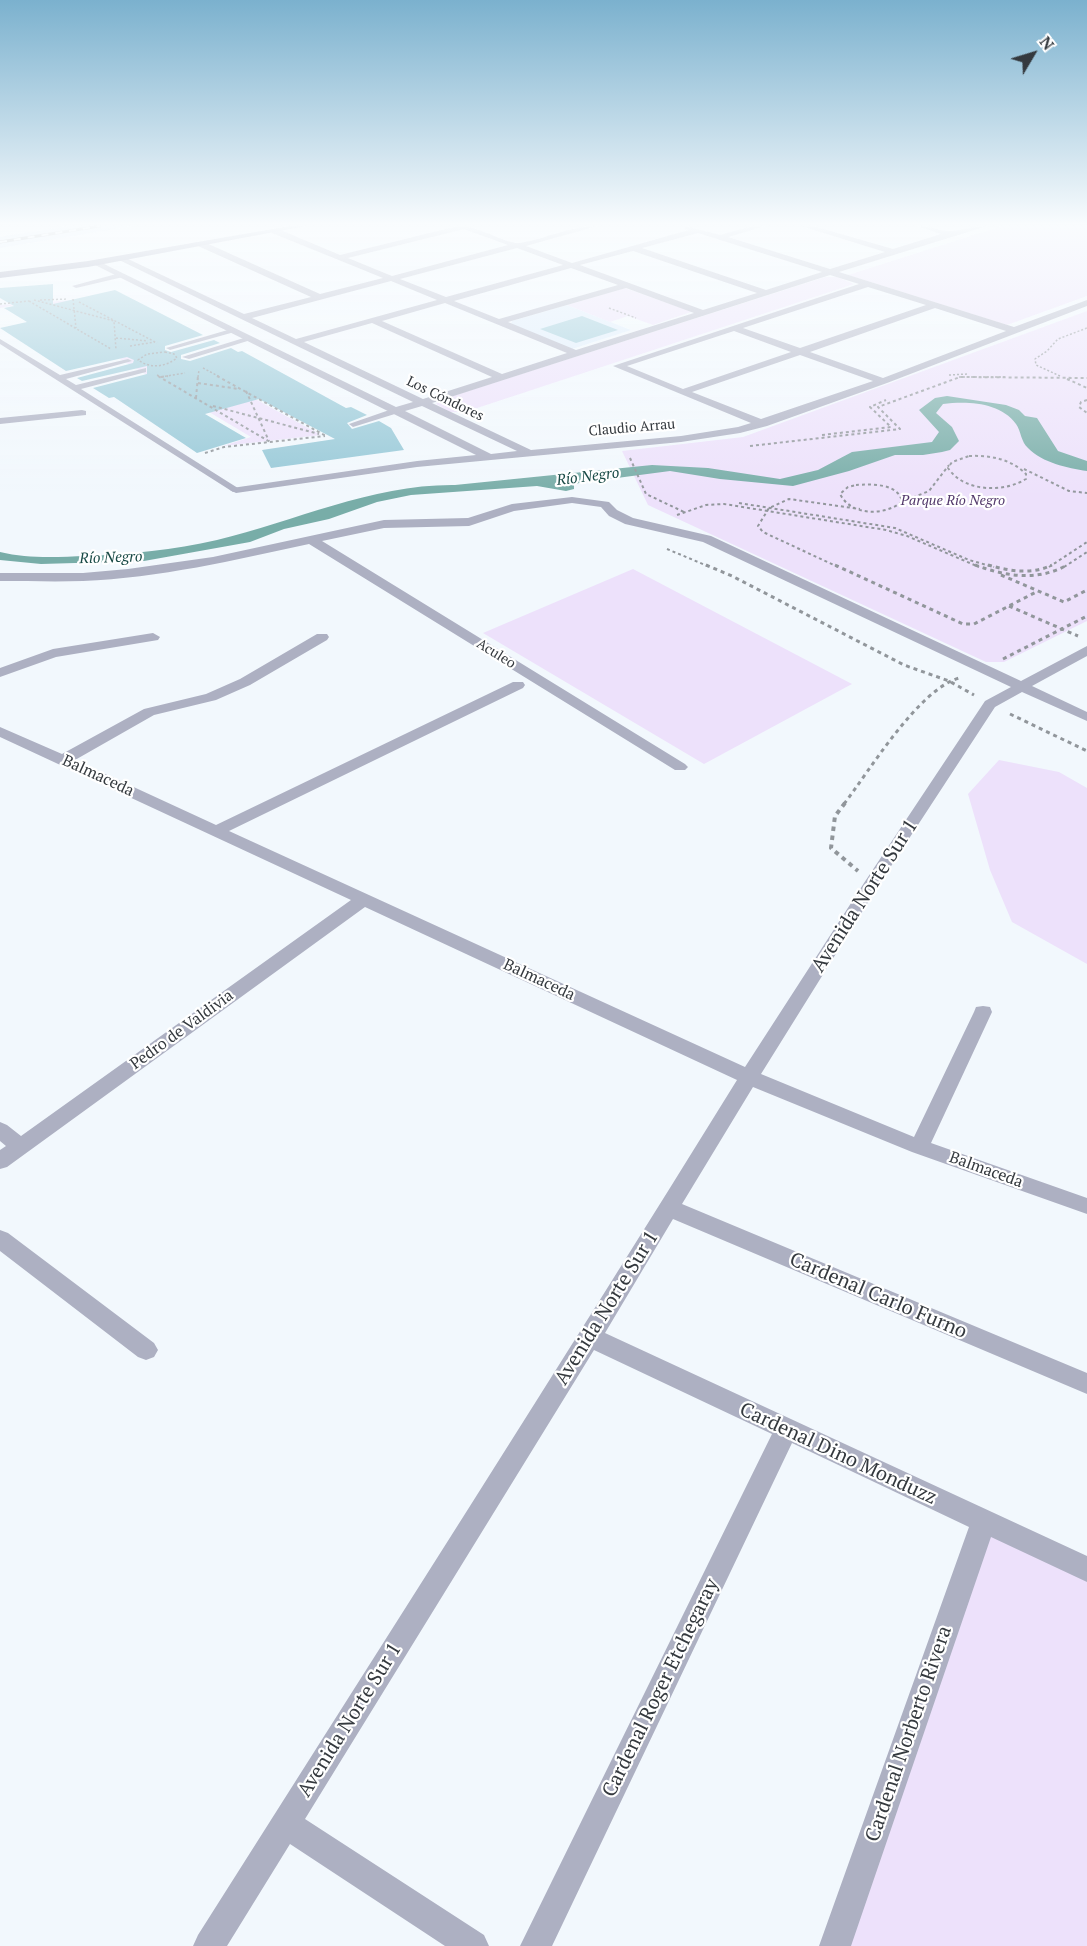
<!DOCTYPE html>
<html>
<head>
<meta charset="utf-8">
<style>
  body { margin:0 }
  #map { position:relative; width:1087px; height:1946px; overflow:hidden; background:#f2f8fd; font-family:"PT Serif",serif }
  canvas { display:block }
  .north { position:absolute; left:1003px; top:24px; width:60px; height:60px; -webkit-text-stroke:4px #fff; paint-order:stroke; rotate:52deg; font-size:16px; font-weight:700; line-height:24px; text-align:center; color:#34393e }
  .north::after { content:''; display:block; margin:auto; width:21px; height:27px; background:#34393e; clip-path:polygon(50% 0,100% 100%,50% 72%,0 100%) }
</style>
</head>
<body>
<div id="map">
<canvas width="1087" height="1946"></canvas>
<div class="north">N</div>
</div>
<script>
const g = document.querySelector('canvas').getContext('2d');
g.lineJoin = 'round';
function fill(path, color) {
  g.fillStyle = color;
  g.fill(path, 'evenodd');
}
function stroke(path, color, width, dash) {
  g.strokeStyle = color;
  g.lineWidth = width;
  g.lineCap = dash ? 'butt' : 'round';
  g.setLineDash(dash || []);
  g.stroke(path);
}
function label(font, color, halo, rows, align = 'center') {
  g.font = font + ' "PT Serif",serif';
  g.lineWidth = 4.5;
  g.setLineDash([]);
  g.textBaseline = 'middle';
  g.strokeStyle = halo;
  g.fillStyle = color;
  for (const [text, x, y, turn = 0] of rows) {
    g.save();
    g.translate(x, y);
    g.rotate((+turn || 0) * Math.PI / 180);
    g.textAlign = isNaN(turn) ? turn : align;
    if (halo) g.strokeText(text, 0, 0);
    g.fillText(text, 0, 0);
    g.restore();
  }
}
fill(new Path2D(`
  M68,226h64l-132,22v-11z
  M567,305l64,25 -59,19 -61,-25 1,-3z`), '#deedfc');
fill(new Path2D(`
  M1002,226h85v70l-80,29 -159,-50z
  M825,277h12l17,7 -389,128h-15l-14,-8 4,-4z
  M625,288l65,23 1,1 -38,13 -25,-9 -18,6 -43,-17z
  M74,300l247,135 -98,11 28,-9 -225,-134 -26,5v-3z
  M1087,311v310l-83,41h-18l-338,-157 -26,-54 121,-14z
  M633,569l219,115 -148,80 -221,-131z
  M999,760l60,12 28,16v176l-75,-42 -22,-52 -22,-76z
  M984,1521l103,48v377h-252z`), '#ede1fb');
fill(new Path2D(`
  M947,396l59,9 13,5 6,6 12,2 21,33 29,10v10c-20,-3 -44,-8 -59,-23 -7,-6 -7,-17 -12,-24 -16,-22 -49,-23 -73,-20l-7,9 16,14 7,14 -9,9 -8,2 -19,3h-28l-46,16 -56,15 -73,-7 -50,-8 -91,12 -5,2v4l-8,2 -29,-5 -126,9 -34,7 -48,17 -45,10 -34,13 -106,19 -103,3 -41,-4v-8c28,7 58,5 86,4 45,-2 87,-6 131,-16 79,-19 156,-56 238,-55l197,-20 56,3 72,11 38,-9 34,-18 80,-10 7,-10 -20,-22 16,-12z`), '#78ada8');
fill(new Path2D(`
  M53,284v20l62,-14 88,45 -38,11v4l6,2 43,-12 6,3 -39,12v4l9,2 41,-13 7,4 4,-1 104,57 5,-1 16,8 -20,8 5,6 27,-8 12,7 13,22 -133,18 -9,-18 73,-11 -76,-40 -54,15 41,24 -49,15 -83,-56 -5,1 -16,-10 54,-14v-8l-65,15 -5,-3 56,-15 1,-3 -7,-3 -61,14 -66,-43 27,-6 -23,-14 10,-2 -14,-8v-10z
  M582,316l36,14 -42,13 -36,-14z`), '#96c8d7');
stroke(new Path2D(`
  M73,299l3,29
  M34,300l80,21 2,29
  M40,300l28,-1
  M29,301l82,48
  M79,302l78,41
  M0,304l29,-3
  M609,308l27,10
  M116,338l32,3
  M130,346l25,-4
  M165,352l9,2 3,4c-12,9 -26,11 -39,2l9,-6z
  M203,368l17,9
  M157,375l4,2
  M949,375l19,-1
  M1060,376l-24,-11 -1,-6 12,-8 11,-12 29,-11
  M161,377l24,-4
  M198,377l1,-7
  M959,377h47`), '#91969b', 1.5, [2, 2]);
stroke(new Path2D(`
  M158,376l112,66
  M217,376l109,60
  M161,377l7,-1
  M1067,379l20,9
  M198,383l41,6
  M246,391l23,50
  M196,398l2,-22
  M1087,400l-6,2 -2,5 8,6
  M213,406l106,28
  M822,435l69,-8 -21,-20 16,-7
  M750,446l150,-17 -22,-22 82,-30 127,1
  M205,453l19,-6 101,-11
  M969,456c21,-1 42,3 57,18v5c-23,14 -62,13 -78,-11l4,-6z
  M630,458l16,36 38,18
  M1024,469l45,22 18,2
  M856,485c15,-1 43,-2 46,17 -18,14 -51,14 -62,-8l8,-7z
  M902,502l27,-11 20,-26
  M739,503l156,25 74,32 25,7
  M677,515l29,-10 18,-1 162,26 21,6 72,31
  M667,549l43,18
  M838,567l-75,-35 -5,-6 11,-18 20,-9 71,10
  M1049,567l38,-25
  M1064,567l23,-15`), '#91969b', 2, [3, 3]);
stroke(new Path2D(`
  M706,565l26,11 172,89 45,16 25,14
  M835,565l128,59h11l64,-33
  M975,565c30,11 62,17 92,0
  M988,565c21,6 44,10 64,0
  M1001,575l63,27 23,-12
  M1009,606l69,30
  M1003,659l84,-43
  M1010,714l77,37
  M844,804c26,-34 74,-114 115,-126`), '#91969b', 3, [4, 4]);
stroke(new Path2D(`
  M845,803l-10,13 -4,32 27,23`), '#91969b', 4, [4.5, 4.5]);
fill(new Path2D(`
  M120,273l3,4 -47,11 -4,-2z
  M231,329l7,2 -68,19 -4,-2z
  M247,337l7,2 -65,20 -7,-2z
  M0,339l60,36 68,-16 4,2 -66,18 10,6 70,-17v4l-65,17 160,101 -8,2 -233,-148z
  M395,408l4,3 -1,2 -45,14 -4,-3z`), '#adb0c2');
fill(new Path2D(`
  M458,226c21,-1 46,18 62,17 26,-4 50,-17 77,-17l-71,20 46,17 117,-33 -4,-1v-3l35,9 33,-9h12l-37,11 102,32 55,-17 -84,-26h12l80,23 48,-15 -23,-8c12,0 24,6 34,5 12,-1 23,-5 35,-5l-148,46 175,55 73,-27v6l-200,77 -120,43 -27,7 -59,9 -264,25 -181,26 -6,-3 2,-2 185,-27 59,-6 -385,-192 7,-2 298,146 17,-5 -296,-143 7,-2 120,57 67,-17 -113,-51v-4h6l116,52 63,-16 -111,-45v-4h6l62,26zM464,229l44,16 -116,31 -44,-18zM698,233l124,39 -56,18 -124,-42zM517,248l46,17 -117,32 -46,-18zM633,251l124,42 -54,17 -123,-45zM571,268l47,17 -119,34 -45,-18zM830,275l29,9 -246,82 138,57 -13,4 -57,9 -150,14 -99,-47zM391,281l46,19 -141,39 -44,-21zM868,287l58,18 -126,43 -57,-20zM626,288l68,25 -118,37 -68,-28zM445,303l122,50 -65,21 -120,-53zM935,308l71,23 -123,47 -73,-26zM372,323l120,54 -69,22 -119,-57zM734,331l57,21 -108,37 -56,-23zM800,355l73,26 -112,38 -69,-27zM422,406l95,45 -26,3 -86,-43z
  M82,410l4,1v4l-86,9v-6z
  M572,497l37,5 8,8 16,8 78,18 310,145 66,-35v10l-55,30 55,26v9l-65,-29 -27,15 -115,176 -119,191 153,63 60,-125 2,-5 7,-1 7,1 2,5 -61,131 156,55v16l-175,-62 -159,-65 -71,117 405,169v21l-414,-175 -68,114 482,223v26l-96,-45 -140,409h-32l150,-419 -177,-84 -240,503h-32l252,-512 -178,-84 -289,469 179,116 5,11h-44l-155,-102 -63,102h-34l5,-11c180,-284 362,-569 539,-855l-372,-173 -358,260 -7,2v-19l6,-4 -6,-5v-19l7,3 14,11 330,-236 -351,-163v-10l62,27 82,-45 62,-15 34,-15 77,-45h10l2,3 -2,3 -77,45 -34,15 -62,15 -79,45 141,65 297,-143h10l2,3 -2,3 -294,143 516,236 119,-184 121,-182 26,-14 -308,-145 -78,-18 -16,-8 -8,-9 -29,-4 -58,8 -45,15 -85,2 -62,13 363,223 3,3 -3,3h-10l-366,-226c-74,16 -150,34 -226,37 -28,1 -56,0 -83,0v-8h83l45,-4 85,-12 171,-37 84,-2 44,-14z
  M153,633l7,4 -2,3 -102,17 -56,20v-9l53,-19z
  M0,1230l8,3 146,110 4,7 -4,7 -8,3 -8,-3 -138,-106z`), '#adb0c2');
fill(new Path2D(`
  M290,226h16l-218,41 -88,11v-6l88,-11z`), '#898ea8');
const rail = new Path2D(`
  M0,242l100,-16`);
stroke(rail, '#686d72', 3);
stroke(rail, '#fff', 2, [7]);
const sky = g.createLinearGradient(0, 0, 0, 498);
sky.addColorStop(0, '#7bb1ce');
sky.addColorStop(0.45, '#f9fcfe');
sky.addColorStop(1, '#f9fcfe00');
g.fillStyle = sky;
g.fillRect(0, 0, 1087, 498);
label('14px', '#34393e', '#fff', [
  ["Los Cóndores",445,399,26],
  ["Claudio Arrau",632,428,-5],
  ["Aculeo",496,654,32]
]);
label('italic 14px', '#52386b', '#fff', [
  ["Parque Río Negro",953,501]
]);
label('italic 15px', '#194a46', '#fff', [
  ["Río Negro",588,477,-7],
  ["Río Negro",111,558,-2]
]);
label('16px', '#34393e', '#fff', [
  ["Balmaceda",98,776,25],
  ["Balmaceda",539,980,25],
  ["Pedro de Valdivia",182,1030,-36],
  ["Balmaceda",986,1170,20]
]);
label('20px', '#34393e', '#fff', [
  ["Avenida Norte Sur 1",865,896,-57],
  ["Cardenal Carlo Furno",878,1296,23],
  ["Avenida Norte Sur 1",607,1308,-58],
  ["Cardenal Dino Monduzz",838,1454,25],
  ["Cardenal Roger Etchegaray",661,1688,-64],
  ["Avenida Norte Sur 1",350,1720,-58],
  ["Cardenal Norberto Rivera",909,1734,-71]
]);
</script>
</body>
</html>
